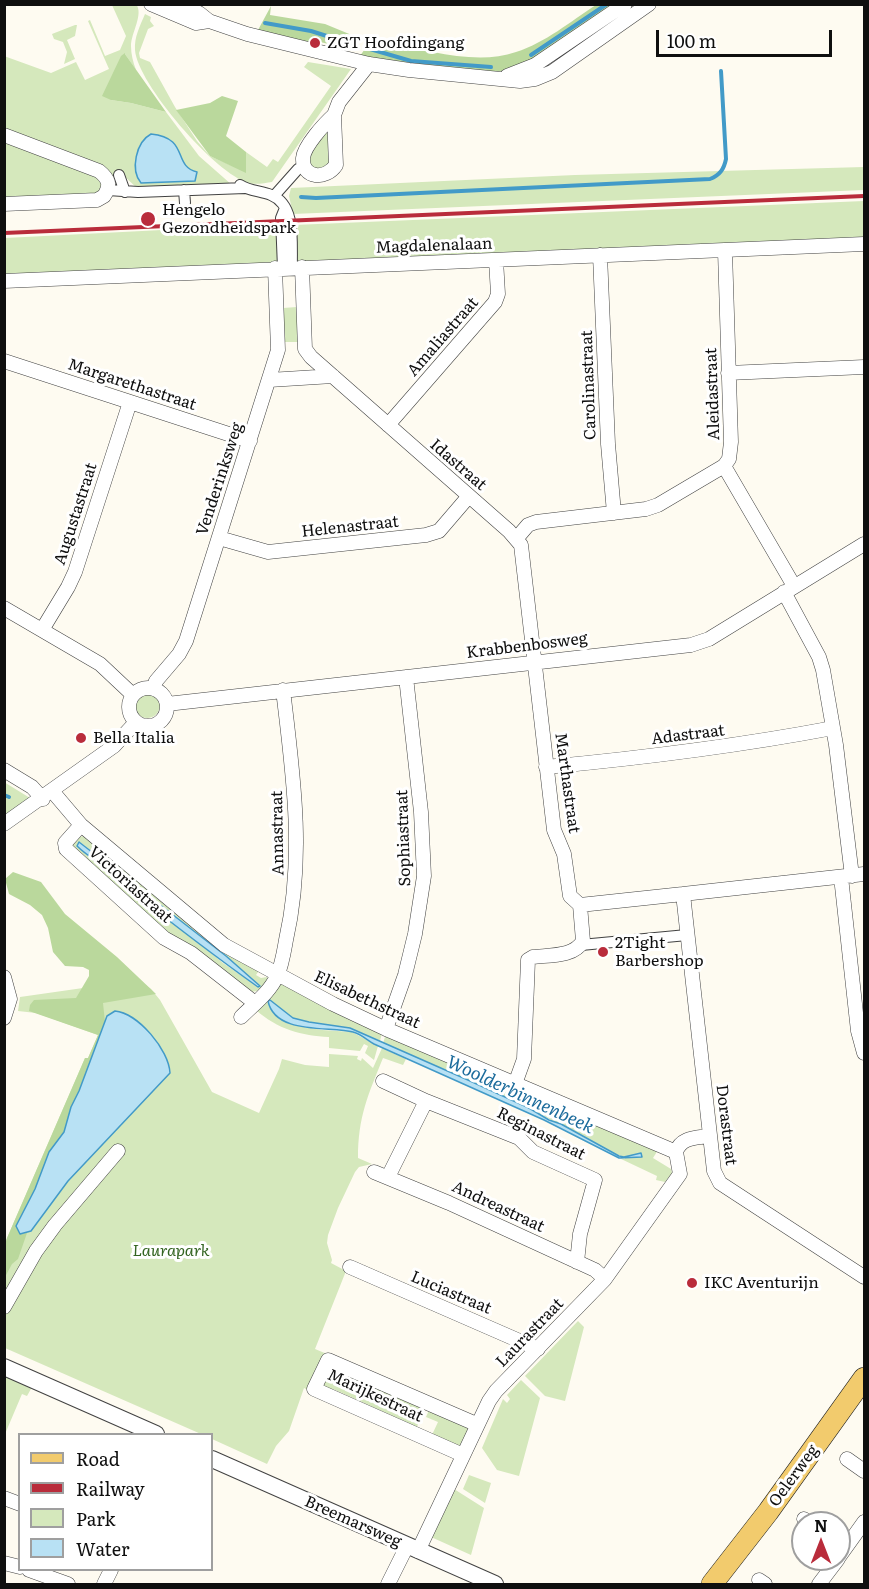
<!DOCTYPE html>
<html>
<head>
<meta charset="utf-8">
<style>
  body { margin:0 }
  #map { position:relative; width:869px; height:1589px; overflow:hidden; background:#fefbf1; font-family:Literata,serif }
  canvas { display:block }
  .frame { position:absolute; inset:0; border:6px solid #0f0f0f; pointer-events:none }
  .legend { position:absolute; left:18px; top:1433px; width:195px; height:138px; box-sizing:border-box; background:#fff; border:2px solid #9f9f9f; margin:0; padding:8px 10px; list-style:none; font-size:18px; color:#0f0f0f }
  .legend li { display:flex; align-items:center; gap:12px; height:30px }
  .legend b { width:30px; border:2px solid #9f9f9f }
  .north { position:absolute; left:791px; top:1511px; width:60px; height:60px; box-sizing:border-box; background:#fff; border:2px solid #9f9f9f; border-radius:50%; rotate:0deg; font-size:16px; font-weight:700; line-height:24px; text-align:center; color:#0f0f0f }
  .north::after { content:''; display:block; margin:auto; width:21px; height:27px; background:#b92c3b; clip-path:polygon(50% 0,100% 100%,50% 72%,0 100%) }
  .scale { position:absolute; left:656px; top:30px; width:176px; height:27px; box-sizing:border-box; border:3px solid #0f0f0f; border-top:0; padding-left:8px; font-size:18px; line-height:21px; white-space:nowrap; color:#0f0f0f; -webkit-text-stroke:4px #fff; paint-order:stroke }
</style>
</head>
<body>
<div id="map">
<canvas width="869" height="1589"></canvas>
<div class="frame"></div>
<ul class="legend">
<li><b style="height:8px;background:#f2cb6d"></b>Road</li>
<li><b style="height:8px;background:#b92c3b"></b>Railway</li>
<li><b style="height:16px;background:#d5e8bc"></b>Park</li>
<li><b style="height:16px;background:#b8e1f4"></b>Water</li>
</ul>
<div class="north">N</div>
<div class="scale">100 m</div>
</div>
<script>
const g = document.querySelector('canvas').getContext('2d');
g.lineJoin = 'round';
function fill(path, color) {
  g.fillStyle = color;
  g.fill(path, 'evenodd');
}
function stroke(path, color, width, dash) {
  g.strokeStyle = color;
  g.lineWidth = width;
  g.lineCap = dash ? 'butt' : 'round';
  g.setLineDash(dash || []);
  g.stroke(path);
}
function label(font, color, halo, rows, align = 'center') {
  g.font = font + ' Literata,serif';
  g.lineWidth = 6;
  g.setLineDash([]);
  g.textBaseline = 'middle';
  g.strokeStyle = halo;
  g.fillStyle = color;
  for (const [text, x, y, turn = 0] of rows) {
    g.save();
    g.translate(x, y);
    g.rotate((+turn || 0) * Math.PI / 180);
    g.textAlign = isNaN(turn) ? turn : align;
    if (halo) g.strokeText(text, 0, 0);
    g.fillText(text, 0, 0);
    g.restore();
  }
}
fill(new Path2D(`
  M112,5l24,-1c8,10 -5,29 -5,42 0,8 2,16 5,24l-11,-16 -14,46 20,3 35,9 33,44 33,29 -94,4 -15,-14 -10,2 -3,-4 -105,-42 -1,-75 47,17 25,-11 9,18 24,-11 -21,-48 2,-1 15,36 15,-6 6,-14z
  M145,14l6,3 -1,4 4,5 -6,3 -9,24 1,5 10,4 25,45 22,34 13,15 36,16v-20l21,15 6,-8 5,3 53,-76 -27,-19 4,-5 43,7 -79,113c-7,1 -16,3 -23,1 -33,-8 -112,-100 -114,-133 -1,-13 5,-24 10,-36z
  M75,25h2l-2,11 -8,4 8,19 -11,5 3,-12 -4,-10 -9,-3 -2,-5z
  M330,125l3,31 -6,14 -16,-3 -3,-14z
  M4,138l97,40c1,7 1,13 -6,17l-90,5z
  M864,167v23l-571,24 -4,-18 2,-8 284,-13z
  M864,201v38l-567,23 -3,-37z
  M279,224l2,39 -276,15v-40z
  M297,307l2,35h-14l-2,-34z
  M134 705a13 13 0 1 1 26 0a13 13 0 1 1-26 0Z
  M4,782l26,16 -25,17h-1z
  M84,836l142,113 34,20 -4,6 5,3 6,-1 1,4c-6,7 -11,13 -21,10 -2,-8 -11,-11 -18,-13l-63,-44 -93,-83v-7l6,-7zM80,842l146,114 32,31 -35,-24 -43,-36 -53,-39 -17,-17 -21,-13z
  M142,982l9,7 9,11 52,92 47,21 20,-44 3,-10 23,6 24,2v-13l29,2 -1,3 4,2 1,-3 11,10 9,-20 24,11 -3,6 -20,-7c-15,37 -25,59 -25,100l14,6 -13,3 -4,5 -17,36 -10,27 -1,8 5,17 -1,3 15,8 -31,78 12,5 -17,37 -6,-3 -15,43 -13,15 -9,18 -55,-25v-5h-11l-196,-86 -1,-103 81,-187h3l10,-23 -62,-22 -18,-2 2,-14 84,-12z
  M281,983l101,50 -2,8 -30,-13 -41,-6 -16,-4 -25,-17 1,5 24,19 29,5 30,2 26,14 -4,14 -9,-7 3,-7 -4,-2 -4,7 -31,-3v-11c-27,-1 -52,-8 -73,-27z
  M386,1034l272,116 -5,8 18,11 1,4 -7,9 -9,-2 1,-4 -38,-18 6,1 -1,-2 -11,-4 -84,-45 -146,-65z
  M578,1321l6,6 -19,74 -20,-5 -20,-20z
  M331,1367l95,39 -10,23 -1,-3 -82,-37 -5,2 -5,-5 -1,-4z
  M5,1375l27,12 -5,9 -5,-2 -17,40z
  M521,1380l19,18 -21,78 -22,-6 -15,-22 21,-49 4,4 3,-4 -3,-4z
  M430,1408l37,19 1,3 -8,16 -29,-9 7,-15 -12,-5z
  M469,1475l22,8 -6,20 -22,-14z
  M454,1489l30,19 -13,47 -40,-18z`), '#d5e8bc');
fill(new Path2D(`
  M596,5h25l-99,61 -29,7 -84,-7 -49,-10 9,-13 17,3 1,-4c41,8 89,24 129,10 29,-9 55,-31 80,-47z
  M271,6l-1,9 55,9 34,14 -6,12 -41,-10 -1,4 -53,-14z
  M125,53v1l41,58 -35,-9 -20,-3 -9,-4 19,-40z
  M222,96l16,5 -12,35 20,16v21l-36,-17 -34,-46 34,-7z
  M13,872l28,10 24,32 52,43 39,37 -53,9 2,19 -26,69 -8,16 -7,25 -15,20 -14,37 -19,37 4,8 7,-1 -9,26 -6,5 -7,13v-32l2,-7 78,-180h3l10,-23 -69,-24 1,-6 4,-5 42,-2 13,-22v-6l-6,-3 -18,-1 -12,-14 -5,-24 -6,-13 -12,-10 -21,-11 -4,-15z`), '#bad89c');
const water = new Path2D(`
  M151,134c39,4 21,32 46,38l-2,9 -54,2c-11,-13 -5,-41 10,-49z
  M79,842l147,114 34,30 -2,1c-45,-32 -89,-66 -132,-100 -6,-5 -10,-11 -16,-16 -11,-9 -23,-15 -33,-25z
  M270,1000l23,18 16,4 41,6 118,52 61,28 20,12 12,4 58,32 5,1 17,-4 1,4 -23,1 -75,-38 -170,-76c-7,-4 -13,-10 -21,-12 -24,-6 -78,3 -85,-31z
  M115,1011c23,2 54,39 55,62l-102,108 -37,50 -11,3 -4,-8 19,-37 14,-37 15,-20 7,-25 8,-16 28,-75z`);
fill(water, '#b8e1f4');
stroke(water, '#429ac8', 1.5);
stroke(new Path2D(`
  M265,23l46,8 41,13
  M370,49l41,12 80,6
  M531,55l76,-51
  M301,197l15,1 394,-19c10,-4 14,-10 16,-20l-5,-88
  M4,795l5,2`), '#429ac8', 4);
const pedestrian = new Path2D(`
  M119,175l6,17
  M240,185c9,6 21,6 31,10 26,10 20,50 21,72
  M108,190l30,2 107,-4
  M184,190l1,13
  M274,196l24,-27
  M283,268l-2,-50 4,-10
  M581,945l106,-10`);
const minor = new Path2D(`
  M151,4l45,19 13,-2
  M180,4l19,9 10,8 38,13 122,30 40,6 111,11 15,-2 17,-7 97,-68
  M507,76l28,-11 90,-61
  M334,115c-9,8 -30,31 -31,43 -1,21 23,22 33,7l-2,-50 5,-13 30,-38
  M4,135l95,36c10,8 12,14 5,25l-7,4 -93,4
  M725,251l6,191 -2,17 -5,7 70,120
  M600,255l8,189 6,69
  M302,267l3,82 6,8 198,174 12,14 33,285 10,24 6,42 10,9
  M4,281l860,-37
  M4,361l246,80
  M728,373l136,-6
  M269,380l64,-4
  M388,425l107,-123 3,-8 -2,-34
  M219,538l49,14 158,-17 13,-4 30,-35
  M516,539l12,-14 8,-3 110,-13 12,-4 66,-39
  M784,592l35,65 4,13 13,75 16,131
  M4,608l96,56 33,31
  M42,630l26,-43 7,-15 55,-170
  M129 707a19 19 0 1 1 38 0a19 19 0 1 1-38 0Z
  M153,688l3,-7 23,-27 7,-13 92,-291 -3,-82
  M167,704l524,-59 18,-6 155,-95
  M546,767c96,-9 192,-21 287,-39
  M4,770l28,17 11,12
  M53,792l28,33 143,120 109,59 53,25 290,123
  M4,824l110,-78 22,-24
  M81,825l-16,18 1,6 98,89 27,15 64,50
  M841,877l17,154 6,22
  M683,894l181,-20
  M4,977l6,22 -6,19
  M241,1017c12,-12 29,-25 36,-41 5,-11 7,-25 9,-36 19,-83 7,-167 -3,-250
  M386,1029l19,-54 10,-41 9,-58 -3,-64 -15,-135
  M383,1081l43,20
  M515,1084l9,-25 4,-99 5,-3c17,-2 41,0 50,-16l-3,-36 103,-11 31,277 6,12 144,94
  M676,1152c5,-15 20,-14 33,-16
  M374,1172l75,31 146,67 10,9
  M388,1177l38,-76 93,37 14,14 62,28 -15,54 -3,28
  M350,1267l188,82
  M4,1307l32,-56 19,-26 63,-74
  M463,1455l-149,-66 14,-29 148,64
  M847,1459l17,12
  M4,1498l16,6
  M804,1519l5,4
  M418,1551l71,-150 7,-10 109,-112 75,-105 -4,-22
  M839,1557l25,-35
  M4,1563l16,4
  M29,1570l39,14
  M759,1580l6,4
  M104,1584l7,-14
  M388,1584l19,-38
  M819,1584l19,-25`);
const tertiary = new Path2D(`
  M4,1367l152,67
  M212,1459l283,125`);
const primary = new Path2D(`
  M712,1584l56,-72 96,-134`);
stroke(pedestrian, '#424242', 12);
stroke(minor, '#424242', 15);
stroke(tertiary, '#424242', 18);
stroke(primary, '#202020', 22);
stroke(pedestrian, '#fff', 10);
stroke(minor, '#fff', 14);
stroke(tertiary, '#fff', 16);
stroke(primary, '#f2cb6d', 21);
stroke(new Path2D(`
  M4,233l860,-37`), '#b92c3b', 4);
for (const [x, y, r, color] of [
  [315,43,6,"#b92c3b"],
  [148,219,8,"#b92c3b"],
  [81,738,6,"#b92c3b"],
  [603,952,6,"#b92c3b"],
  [692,1283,6,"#b92c3b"]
]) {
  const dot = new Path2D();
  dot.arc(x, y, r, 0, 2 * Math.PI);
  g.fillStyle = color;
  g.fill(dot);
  stroke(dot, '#fff', 2);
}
label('16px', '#0f0f0f', '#fff', [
  ["ZGT Hoofdingang",327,43],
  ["Hengelo",162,210],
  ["Gezondheidspark",162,228],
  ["Bella Italia",93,738],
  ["2Tight",615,943],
  ["Barbershop",615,961],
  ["IKC Aventurijn",704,1283]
], 'left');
label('16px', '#0f0f0f', '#fff', [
  ["Magdalenalaan",434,246,-2],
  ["Amaliastraat",443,337,-49],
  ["Margarethastraat",132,385,18],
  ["Carolinastraat",589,385,-92],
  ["Aleidastraat",713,394,-92],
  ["Idastraat",458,465,41],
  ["Venderinksweg",220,479,-72],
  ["Augustastraat",76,514,-72],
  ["Helenastraat",350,527,-6],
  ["Krabbenbosweg",527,646,-7],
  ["Adastraat",688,735,-7],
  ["Marthastraat",567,783,82],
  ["Annastraat",278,833,-91],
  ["Sophiastraat",404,838,-92],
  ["Victoriastraat",130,885,42],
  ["Elisabethstraat",367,1000,25],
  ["Dorastraat",726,1125,83],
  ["Reginastraat",541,1134,27],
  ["Andreastraat",498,1207,25],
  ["Luciastraat",451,1293,23],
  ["Laurastraat",530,1333,-46],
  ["Marijkestraat",375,1396,25],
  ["Oelerweg",794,1476,-54],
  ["Breemarsweg",353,1522,24]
]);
label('italic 16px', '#336421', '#fff', [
  ["Laurapark",171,1251]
]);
label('italic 18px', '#1d6c9c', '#fff', [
  ["Woolderbinnenbeek",520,1095,25]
]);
</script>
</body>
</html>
